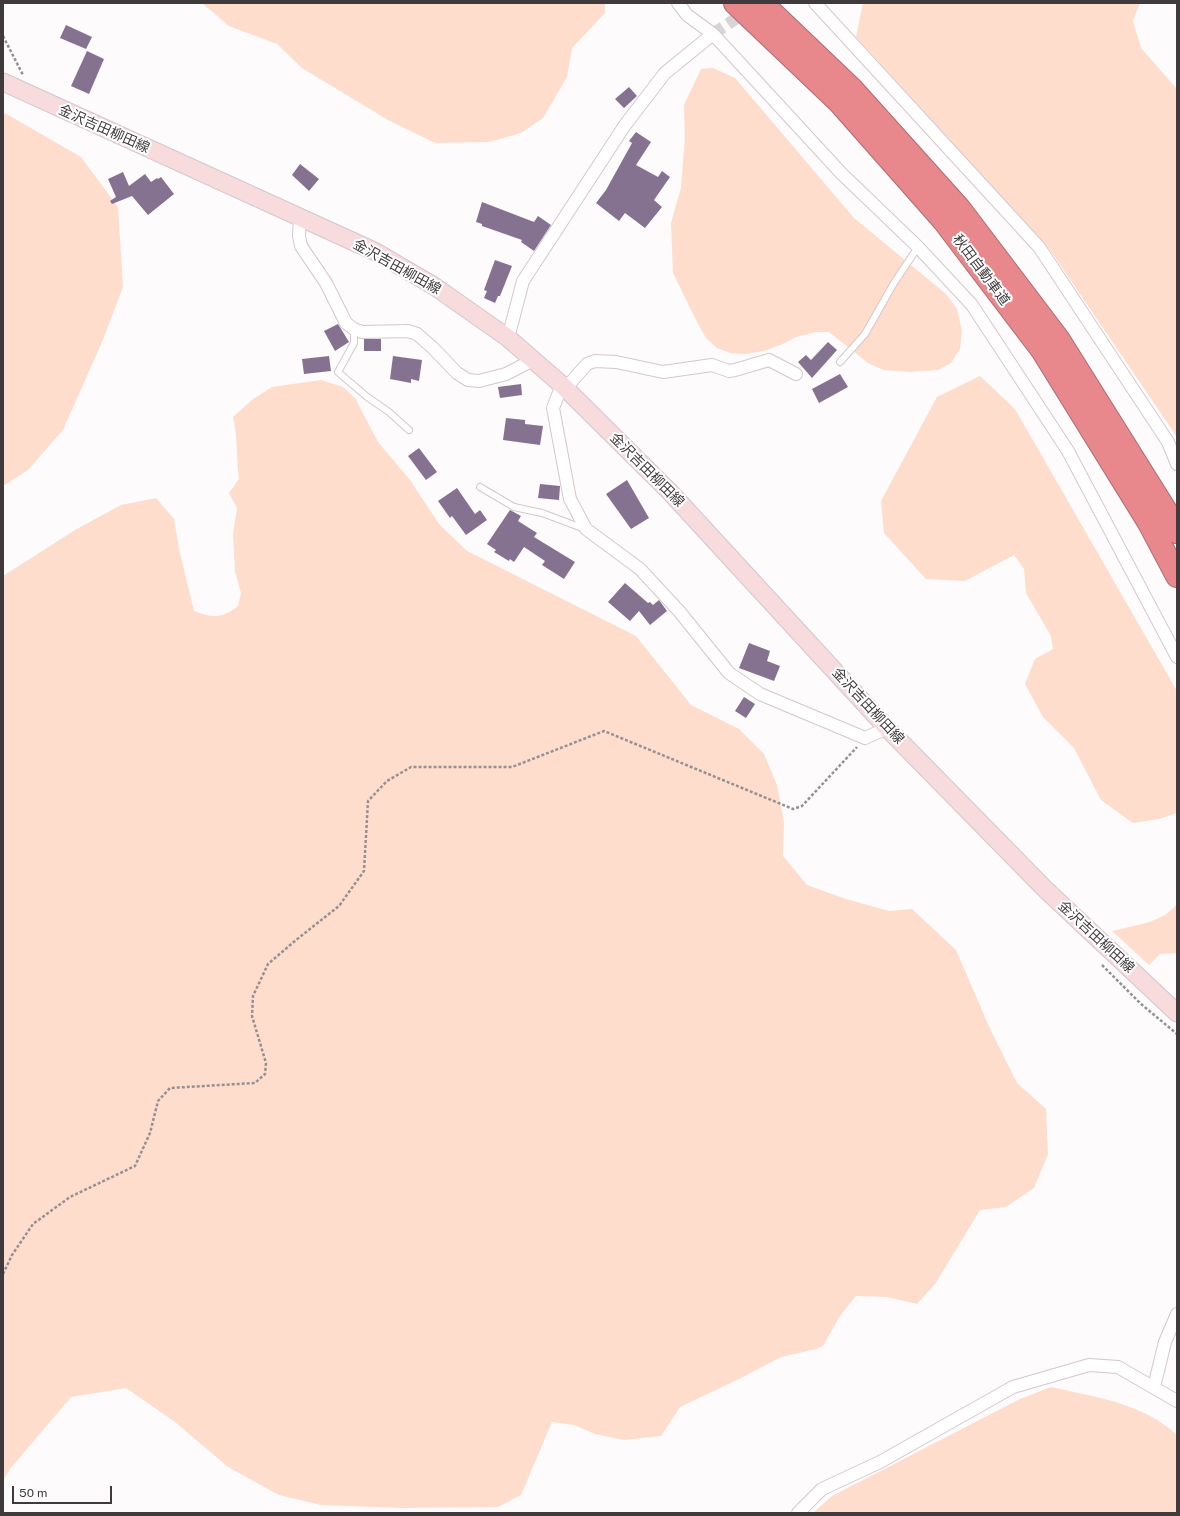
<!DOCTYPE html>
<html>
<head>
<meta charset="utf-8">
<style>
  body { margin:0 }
  #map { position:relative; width:1180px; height:1516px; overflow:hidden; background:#fdfbfc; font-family:"Public Sans",sans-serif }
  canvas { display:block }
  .frame { position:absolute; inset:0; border:4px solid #403a3d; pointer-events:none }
  .scale { position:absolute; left:12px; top:1486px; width:100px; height:18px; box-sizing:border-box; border:2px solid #403a3d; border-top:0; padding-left:5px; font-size:12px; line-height:14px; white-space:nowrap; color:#403a3d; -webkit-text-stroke:3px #fff; paint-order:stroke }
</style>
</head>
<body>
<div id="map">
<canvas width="1180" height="1516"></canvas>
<div class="frame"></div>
<div class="scale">50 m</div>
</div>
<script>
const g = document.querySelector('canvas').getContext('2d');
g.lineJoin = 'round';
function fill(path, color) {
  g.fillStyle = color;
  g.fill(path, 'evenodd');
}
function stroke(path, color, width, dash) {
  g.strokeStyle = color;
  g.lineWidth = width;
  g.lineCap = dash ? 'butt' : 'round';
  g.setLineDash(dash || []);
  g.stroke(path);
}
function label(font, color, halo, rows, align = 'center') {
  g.font = font + ' "Public Sans","Noto Sans JP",sans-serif';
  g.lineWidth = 4;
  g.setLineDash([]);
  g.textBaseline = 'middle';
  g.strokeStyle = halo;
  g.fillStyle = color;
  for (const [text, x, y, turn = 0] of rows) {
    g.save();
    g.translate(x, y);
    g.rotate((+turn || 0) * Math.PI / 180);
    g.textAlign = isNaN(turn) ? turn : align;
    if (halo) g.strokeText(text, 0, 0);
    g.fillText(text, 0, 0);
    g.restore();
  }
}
fill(new Path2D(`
  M202,3h403v10l-33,35 -5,29 -24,41 -22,15 -32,9 -54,1 -47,-23 -86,-52 -25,-24 -48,-18z
  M863,3h277l-7,18 8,27 36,41v348l-127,-187 -194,-213z
  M713,68l22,10 119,140 92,76 11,15 5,22 -2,18 -9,14 -13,7 -28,2 -27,-2 -15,-7 -39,-31h-13l-20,5 -11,6 -21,8 -19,3 -15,-1 -13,-5 -11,-10 -9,-16 -24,-49 -2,-50 10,-35 4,-50 -1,-33 17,-36z
  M3,112l78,45 37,50 5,80 -21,55 -39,88 -35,40 -25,16z
  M980,376l35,33 162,282v122l-18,6 -26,4 -32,-23 -27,-52 -31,-31 -18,-33 10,-25 18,-10 -2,-13 -25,-43 -2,-24 -10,-14 -49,26 -39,-2 -42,-46 -3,-32 56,-104z
  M321,380l22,7 12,11 23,44 32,38 29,44 28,27 169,85 55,69 48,24 25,25 13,31 7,38 -1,33 24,29 39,14 43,12 23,-2 44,41 35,81 26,52 29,26 2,45 -14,34 -28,19 -26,3 -45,74 -18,20 -30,-7 -31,-1 -16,20 -17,30 -7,3 -35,8 -40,21 -61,29 -19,29 -37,4 -29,-6 -21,-9 -22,-3 -31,73 -23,12 -95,1 -82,-3 -42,-10 -51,-28 -53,-45 -49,-34 -55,9 -61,72 -7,12v-905l72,-46 46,-25 35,-7 18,21 5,30 15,62c18,7 28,8 44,-5l3,-13 -6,-22 -2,-37 4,-26 -8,-15 10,-14c-3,-21 -1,-42 -6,-62l20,-18 19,-12z
  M1177,904v49l-17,1 -11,11 -37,-34c22,-6 51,-8 65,-27z
  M1051,1387c44,10 92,16 126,48v78h-364l19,-17 188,-97z`), '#feddcd');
fill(new Path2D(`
  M66,25l26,12 -6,12 -26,-11z
  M87,51l17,8 -15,35 -18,-8z
  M629,87l8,9 -13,12 -9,-9z
  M636,132l15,10 -15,23 22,12 4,-6 8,6 -16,23 8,7 -17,21 -20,-15 -6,8 -23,-18 10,-13 26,-47 -3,-2z
  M300,164l19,15 -10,12 -17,-16z
  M123,172l6,14 16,-12 6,8 6,-4 1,1 3,-2 13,17 -26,21 -16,-19 -20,8 -2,-3 6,-4 -8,-18z
  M482,202l52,20 4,-6 13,9 -17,26 -13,-9 1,-2 -40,-14v-2l-6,-2z
  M495,260l17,6 -12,30h-2l-3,7 -11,-5 3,-7 -3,-1z
  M338,324l11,18 -14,9 -11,-20z
  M364,339h17v12h-17z
  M828,342l9,8 -25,28 -14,-16 8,-7 5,5z
  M329,356l2,15 -27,3 -2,-15z
  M393,356l29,4 -3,21 -8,-2v4l-21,-4z
  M840,374l8,13 -29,16 -7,-14z
  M521,384l1,11 -22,3 -2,-11z
  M506,418l19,2v4l18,2 -3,19 -37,-5z
  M419,448l18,24 -11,8 -18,-24z
  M627,480l22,38 -18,11 -25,-35z
  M540,484l20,2 -1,14 -21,-2z
  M457,488l18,26 5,-4 7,10 -21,15 -14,-19 -2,2 -12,-17z
  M510,510l11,6 -3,5 19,12 -3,4 41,25 -11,17 -22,-14 3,-4 -21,-14 -10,15 -4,-3 -1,2 -15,-9 2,-2 -9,-6z
  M625,583l23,20 2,-1 3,3 6,-5 8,11 -17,14 -11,-14 -9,10 -22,-19z
  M749,643l21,8 -3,10 13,5 -6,15 -35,-13z
  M744,697l11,7 -9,14 -11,-7z`), '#857290');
stroke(new Path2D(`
  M713,34l36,-24`), '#d7d4d6', 12, [12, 6]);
const service = new Path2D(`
  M354,329v14l-16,29 28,24 23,16 20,18
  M840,362l25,-28 29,-51 24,-36
  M480,487l34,20 28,6 43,16`);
const minor = new Path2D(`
  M678,3l9,12 26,19 128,139 77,74 54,58 96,146 109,206
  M815,3l224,244 129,195 9,22
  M300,217l-1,19 2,10 25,37 20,40 8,6 8,3 46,-1 9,3 16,14 24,25 11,7 11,1 27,-7 27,-14
  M508,338l15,-57 102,-156 40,-52 48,-39
  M562,385l-9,23 17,91 16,30 54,40 39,42 50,62 31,21 105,44 22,-10
  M565,389l22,-25 8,-3 21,1 47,10 49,-7 17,6 6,-1 34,-10 27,14
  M1154,1387l11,-45 12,-28
  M798,1513l24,-24 58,-27 133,-75 76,-22 29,2 59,34`);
const secondary = new Path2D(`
  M3,82l373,170 58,34 74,52 54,47 108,107 217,236 158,161 132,124`);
const motorway = new Path2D(`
  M735,3l104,99 105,119 98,129 107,173 28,53
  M762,3l91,87 106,118 100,132 109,174 9,18`);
stroke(service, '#d4c7ce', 8);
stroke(minor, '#d4c7ce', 14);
stroke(secondary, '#d4c7ce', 19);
stroke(motorway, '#ad6c70', 24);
stroke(new Path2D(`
  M3,36l20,39
  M1102,965l39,39 36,30
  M3,1274l9,-19 21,-31 37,-27 65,-31 15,-33 8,-32 12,-13 85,-5 10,-9 1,-11 -14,-47 1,-20 15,-32 28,-24 43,-34 25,-35 4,-70 19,-20 24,-14h101l92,-36 189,78 9,-3 55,-59`), '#959193', 2.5, [3, 2]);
stroke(service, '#fff', 6);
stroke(minor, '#fff', 12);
stroke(secondary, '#f8dbdc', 17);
stroke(motorway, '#e8878c', 22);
label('14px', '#403a3d', '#fff', [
  ["金沢吉田柳田線",104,129,24],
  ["金沢吉田柳田線",397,267,29],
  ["秋田自動車道",981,270,53],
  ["金沢吉田柳田線",647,470,45],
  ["金沢吉田柳田線",868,706,47],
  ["金沢吉田柳田線",1096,937,43]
]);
</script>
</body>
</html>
